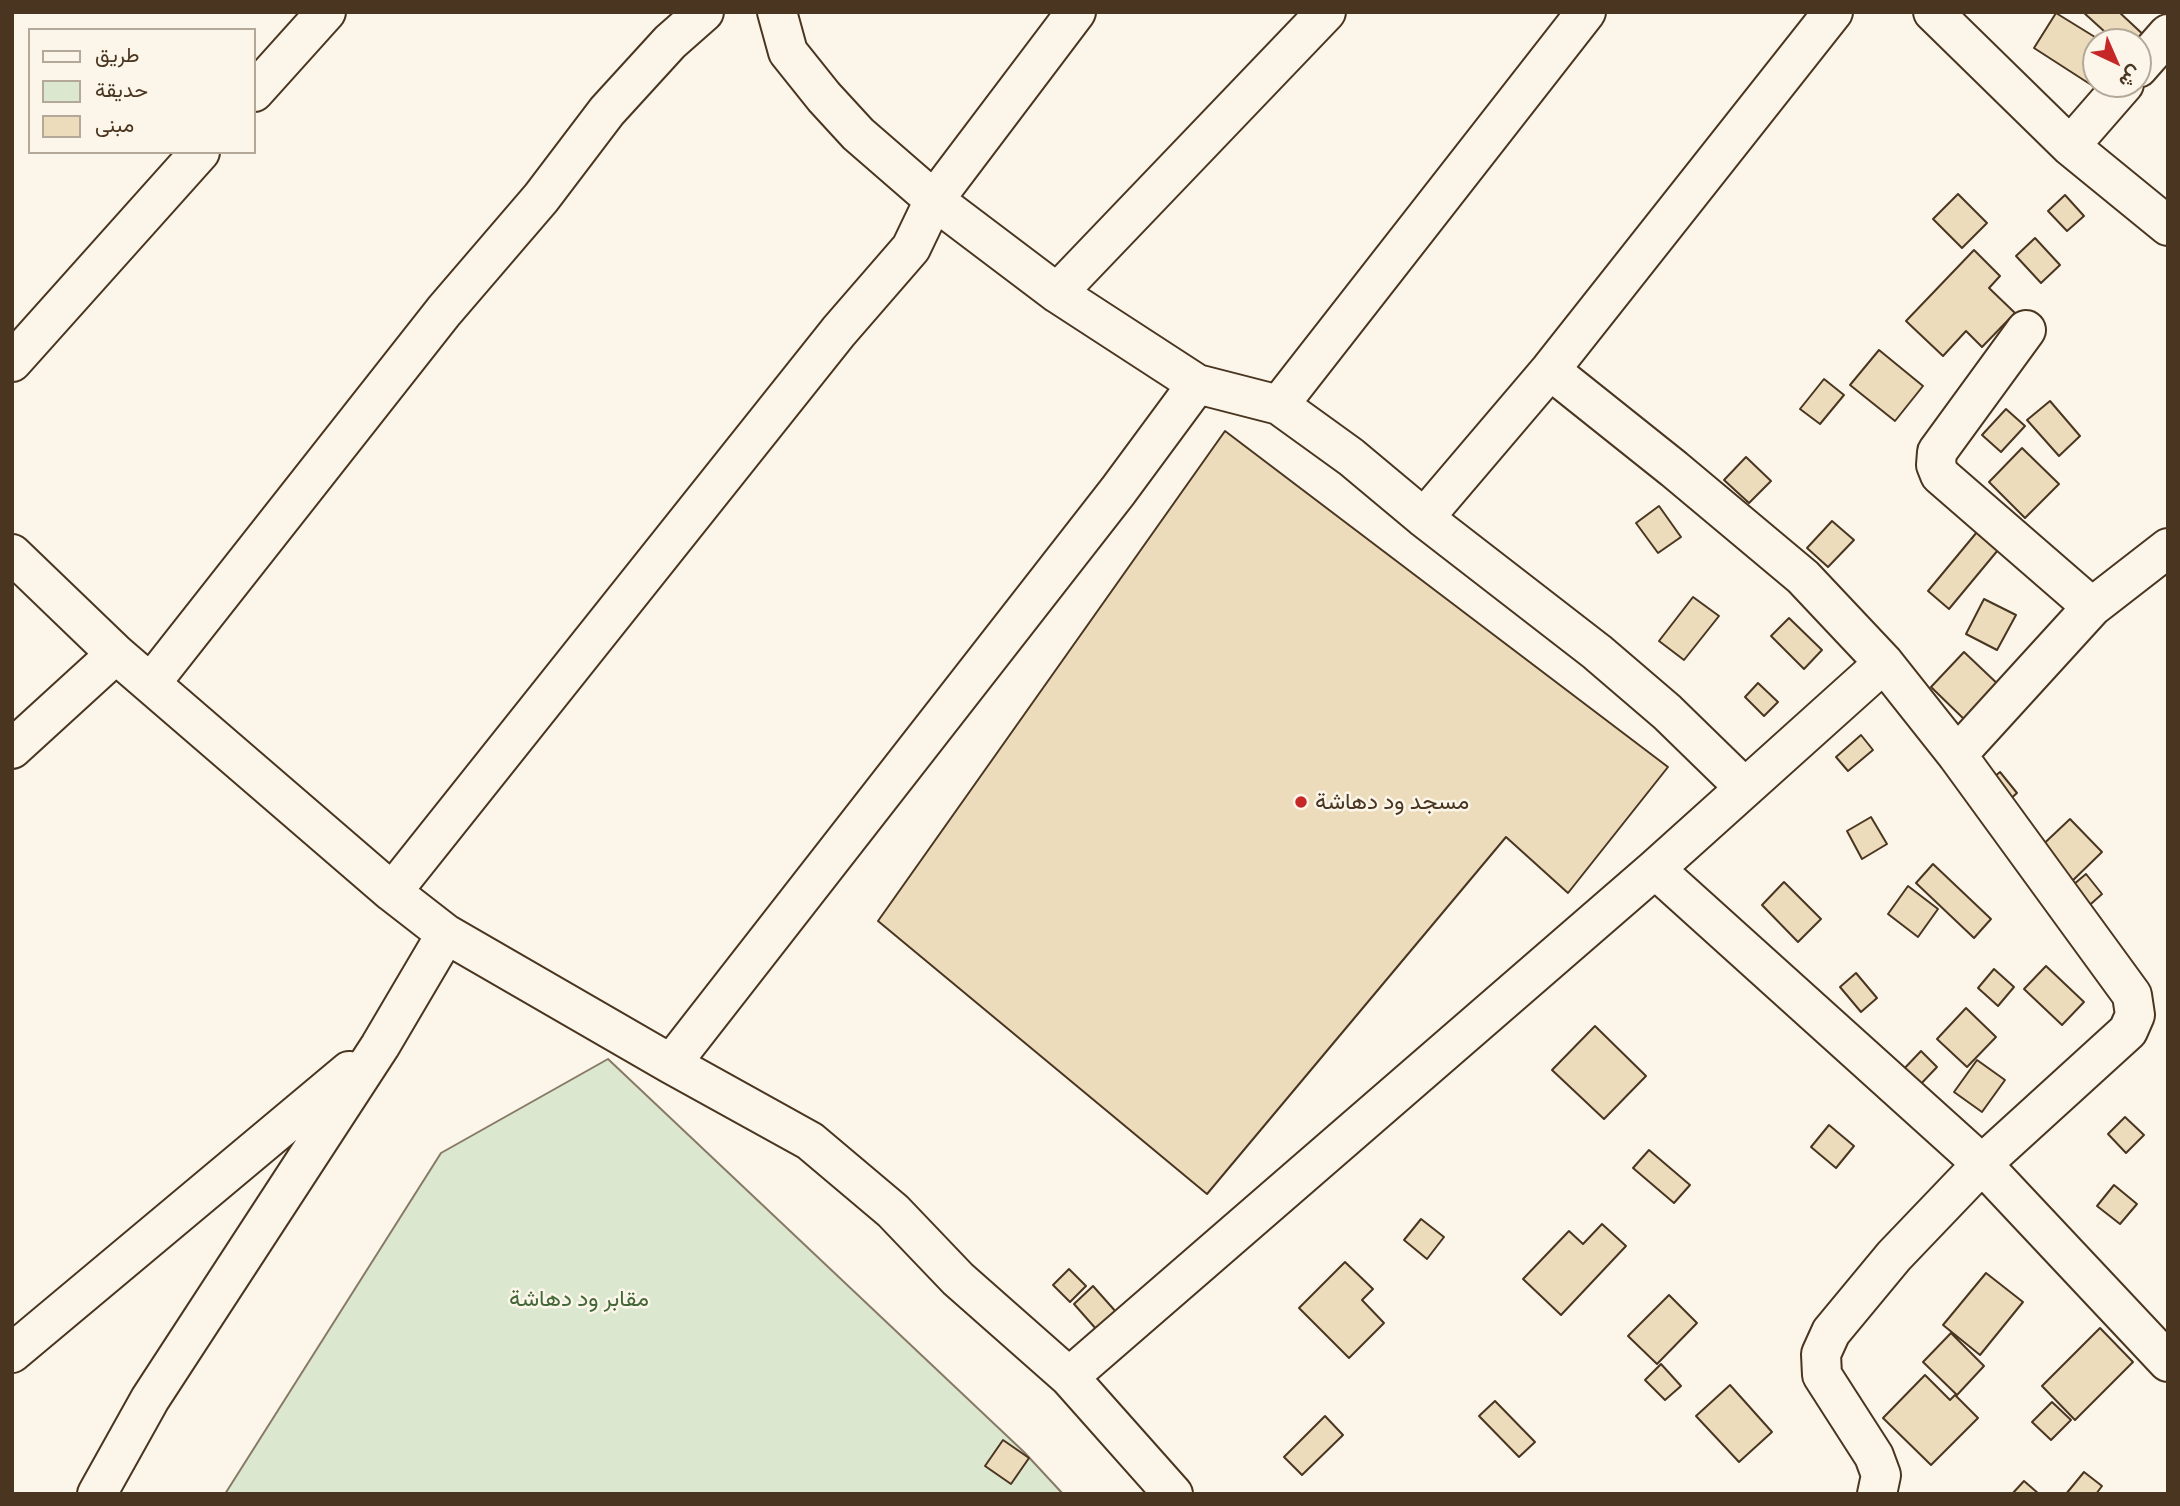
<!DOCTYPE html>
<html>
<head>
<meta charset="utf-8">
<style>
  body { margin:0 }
  #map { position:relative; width:2180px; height:1506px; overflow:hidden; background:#fbf6e9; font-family:Cabin,Vazirmatn,sans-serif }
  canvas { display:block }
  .frame { position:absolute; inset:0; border:14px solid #4a3520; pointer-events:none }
  .legend { position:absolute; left:28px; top:28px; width:228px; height:126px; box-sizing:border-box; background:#fbf6e9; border:2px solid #b4a999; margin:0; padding:9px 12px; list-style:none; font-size:21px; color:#4a3520 }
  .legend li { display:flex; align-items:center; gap:14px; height:35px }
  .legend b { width:35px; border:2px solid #b4a999 }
  .north { position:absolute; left:2082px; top:28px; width:70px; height:70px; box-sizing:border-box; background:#fbf6e9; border:2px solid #b4a999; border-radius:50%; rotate:136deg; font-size:19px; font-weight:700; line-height:28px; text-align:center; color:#4a3520 }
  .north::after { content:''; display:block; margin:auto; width:24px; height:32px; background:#c62828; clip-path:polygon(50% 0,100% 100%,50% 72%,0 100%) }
</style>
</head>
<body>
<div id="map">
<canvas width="2180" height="1506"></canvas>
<div class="frame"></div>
<ul class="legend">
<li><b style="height:9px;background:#fbf6e9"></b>طريق</li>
<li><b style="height:19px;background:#dce7d0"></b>حديقة</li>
<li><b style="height:19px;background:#ecdcbc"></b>مبنى</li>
</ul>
<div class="north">ش</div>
</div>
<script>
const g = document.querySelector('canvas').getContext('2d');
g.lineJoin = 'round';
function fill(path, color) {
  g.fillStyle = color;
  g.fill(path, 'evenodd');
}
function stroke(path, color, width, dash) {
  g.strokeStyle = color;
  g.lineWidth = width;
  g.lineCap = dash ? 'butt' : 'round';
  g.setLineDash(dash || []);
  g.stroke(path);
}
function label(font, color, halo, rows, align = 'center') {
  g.font = font + ' Cabin,Vazirmatn,sans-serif';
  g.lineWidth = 5;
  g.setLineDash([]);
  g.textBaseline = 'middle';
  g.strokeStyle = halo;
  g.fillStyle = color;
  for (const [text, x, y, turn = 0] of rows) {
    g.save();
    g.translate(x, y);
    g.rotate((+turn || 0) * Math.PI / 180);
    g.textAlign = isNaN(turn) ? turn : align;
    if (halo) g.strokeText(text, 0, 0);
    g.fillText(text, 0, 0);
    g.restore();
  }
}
const green = new Path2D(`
  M608,1059l416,393 39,42h-838l216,-341z`);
fill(green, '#dce7d0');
stroke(green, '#887966', 2);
const building = new Path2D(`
  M2083,12h36l29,27 -10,3h-22z
  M2056,13l47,29h-7v42h22l-8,13 -76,-49z
  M1958,194l29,29 -25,25 -29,-29z
  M2065,195l19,21 -17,15 -19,-20z
  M2035,238l25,27 -19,18 -25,-27z
  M1974,250l26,26 -11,12 26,25 -33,34 -16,-16 -23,25 -37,-35z
  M1879,350l44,36 -28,35 -45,-36z
  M1824,379l20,16 -24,29 -20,-15z
  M2050,401l30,35 -21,20 -32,-36z
  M2006,409l19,17 -24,26 -19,-17z
  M1225,431l443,336 -100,126 -62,-56 -299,357 -329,-273z
  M2022,448l37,36 -34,34 -36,-36z
  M1746,457l25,24 -22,22 -25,-23z
  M1659,506l22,31 -23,16 -22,-30z
  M1832,521l22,19 -26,27 -21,-19z
  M1977,532l21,18 -49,59 -21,-18z
  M1693,597l26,19 -35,44 -25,-19z
  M1984,599l32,16 -19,35 -31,-16z
  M1789,618l33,32 -18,19 -33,-33z
  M1964,652l38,36 -34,35 -37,-36z
  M1758,683l20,19 -14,14 -19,-19z
  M1861,735l12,15 -25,21 -12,-14z
  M2000,772l17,21 -17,15 -17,-22z
  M1871,817l16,27 -25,15 -15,-28z
  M2070,819l32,33 -36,35 -32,-34z
  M1933,864l58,55 -17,19 -58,-55z
  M2086,874l16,20 -19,17 -16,-21z
  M1784,882l37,37 -23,23 -36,-37z
  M1908,886l30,23 -20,28 -30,-23z
  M2046,966l38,36 -22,23 -38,-36z
  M1994,969l20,18 -16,19 -20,-18z
  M1856,973l21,25 -16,14 -21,-25z
  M1966,1008l30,29 -29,30 -30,-28z
  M1595,1026l51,50 -42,43 -52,-49z
  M1921,1051l16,16 -20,21 -17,-15z
  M1977,1060l28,20 -23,32 -28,-20z
  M2125,1117l19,18 -18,18 -18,-19z
  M1829,1125l25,21 -18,22 -25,-21z
  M1649,1150l41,35 -16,18 -41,-35z
  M2114,1185l23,19 -17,20 -23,-18z
  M1421,1219l23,18 -17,22 -23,-19z
  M1602,1224l24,22 -65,69 -38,-36 46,-48 14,13z
  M1345,1262l28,27 -11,11 22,23 -35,35 -50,-50z
  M1069,1269l17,17 -16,16 -17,-17z
  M1986,1273l37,29 -43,53 -37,-30z
  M1093,1286l24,27 -20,17 -23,-26z
  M1669,1295l28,28 -40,41 -29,-28z
  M2100,1328l33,34 -58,58 -33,-34z
  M1951,1333l33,33 -27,29 -34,-33z
  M1661,1364l20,22 -16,14 -20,-20z
  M1925,1375l25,25 5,-5 23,23 -47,47 -48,-47z
  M1730,1385l42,47 -33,30 -43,-46z
  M1495,1401l40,41 -16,15 -40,-41z
  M2052,1402l19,18 -20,20 -19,-18z
  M1325,1416l18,19 -41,40 -18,-18z
  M1003,1440l26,18 -18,26 -26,-18z
  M2084,1472l18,14 -6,8h-30z
  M2024,1481l15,13h-27z`);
fill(building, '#ecdcbc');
stroke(building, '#4a3520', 2);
const minor = new Path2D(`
  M1076,12l-142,188 123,93 140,91 82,21 72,52 73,61 173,134 70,60 78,76
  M1933,12l137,134 98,80
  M2138,68l30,-34
  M254,92l72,-80
  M2070,146l54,-62
  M1057,293l269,-281
  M2026,330l-89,122 -1,13 4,10 152,132
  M12,362l188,-210
  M1550,370l124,99 129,108 81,86 73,92 175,240 3,20 -7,16 -146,133 -88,92 -63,76 -10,22 1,21 52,81 7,19 -4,19
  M1279,405l307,-393
  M1424,518l126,-148 283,-358
  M12,554l104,100 276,238 54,42 225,130 139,77 83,70 65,68 111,98 104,117
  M151,683l293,-372 97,-113 66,-87 63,-69 34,-30
  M12,749l104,-95
  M1957,755l135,-148 76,-59
  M1655,869l327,295 186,198
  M392,892l447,-561 72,-83 23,-48 -76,-66 -34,-37 -36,-45 -11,-40
  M671,1064l447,-573 79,-107
  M12,1353l337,-282
  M1069,1377l586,-508 229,-206
  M97,1494l53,-95 230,-353 66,-112`);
stroke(minor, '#4a3520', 42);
stroke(minor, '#fbf6e9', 38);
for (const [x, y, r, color] of [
  [1301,802,7,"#c62828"]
]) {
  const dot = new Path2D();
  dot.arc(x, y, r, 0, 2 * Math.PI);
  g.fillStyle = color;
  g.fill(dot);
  stroke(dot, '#fbf6e9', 2.5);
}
label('23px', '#4a3520', '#fbf6e9', [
  ["مسجد ود دهاشة",1315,802]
], 'left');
label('23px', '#436837', '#fbf6e9', [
  ["مقابر ود دهاشة",579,1299]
]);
</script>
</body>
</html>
